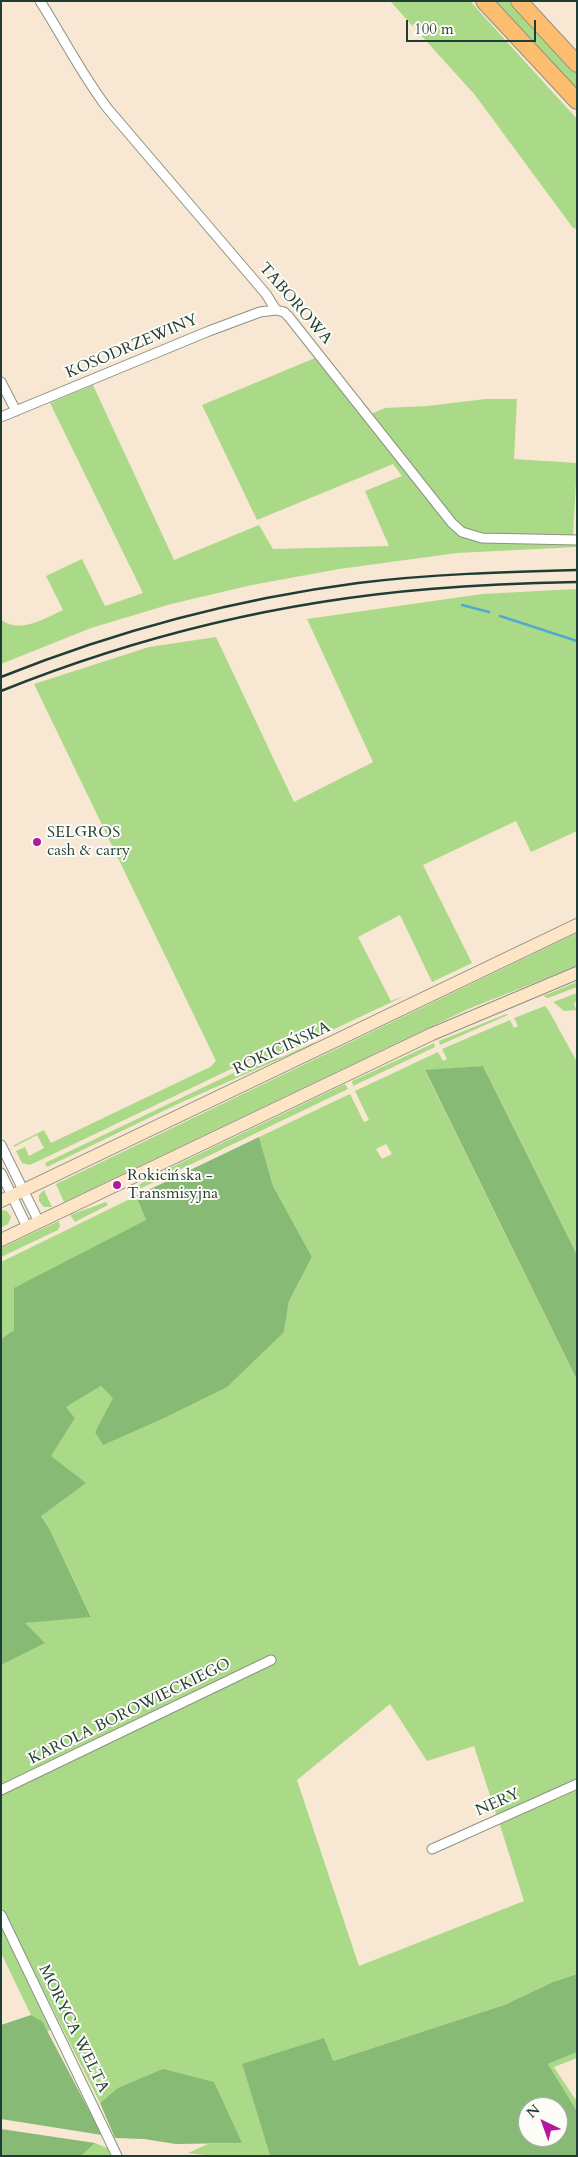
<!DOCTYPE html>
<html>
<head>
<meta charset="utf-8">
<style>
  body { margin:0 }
  #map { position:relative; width:578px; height:2157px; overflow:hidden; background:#f8e7d3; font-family:Cardo,serif }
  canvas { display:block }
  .frame { position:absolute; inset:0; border:2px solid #1f3d34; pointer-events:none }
  .north { position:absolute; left:518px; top:2097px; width:50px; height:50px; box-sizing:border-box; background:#fdfcf7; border:1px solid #a4b0a9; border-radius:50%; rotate:318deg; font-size:14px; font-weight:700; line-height:20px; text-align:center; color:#1f3d34 }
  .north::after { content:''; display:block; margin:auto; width:18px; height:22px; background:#b5179e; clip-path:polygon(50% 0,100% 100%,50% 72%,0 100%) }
  .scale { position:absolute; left:406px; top:20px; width:130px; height:22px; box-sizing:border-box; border:2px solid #1f3d34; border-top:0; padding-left:6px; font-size:15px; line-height:18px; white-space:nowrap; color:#1f3d34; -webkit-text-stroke:4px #fdfcf7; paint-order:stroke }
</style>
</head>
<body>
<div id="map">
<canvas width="578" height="2157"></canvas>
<div class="frame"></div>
<div class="north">N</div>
<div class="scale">100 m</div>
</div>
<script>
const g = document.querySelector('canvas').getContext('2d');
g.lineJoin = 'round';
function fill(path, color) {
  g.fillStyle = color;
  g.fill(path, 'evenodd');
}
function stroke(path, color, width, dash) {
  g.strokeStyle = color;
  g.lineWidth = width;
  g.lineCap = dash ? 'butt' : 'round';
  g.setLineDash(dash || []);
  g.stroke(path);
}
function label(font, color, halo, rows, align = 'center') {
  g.font = font + ' Cardo,serif';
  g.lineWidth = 4;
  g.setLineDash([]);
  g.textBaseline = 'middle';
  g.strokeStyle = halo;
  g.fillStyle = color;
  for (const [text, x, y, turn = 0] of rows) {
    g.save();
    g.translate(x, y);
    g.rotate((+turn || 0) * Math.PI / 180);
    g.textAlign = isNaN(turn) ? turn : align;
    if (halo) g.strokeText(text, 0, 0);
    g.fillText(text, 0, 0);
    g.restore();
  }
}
fill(new Path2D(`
  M390,1h80l107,118v110l-4,-1 -98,-133z
  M491,1h21l65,70v23z
  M315,358l134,168 13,11 17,5 98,1v4l-120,6 -118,16 -87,16 -81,19 -80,24 -90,36v-45c16,16 45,-1 62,-9l-17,-34 36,-17 23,47 38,-13 -93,-190 43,-18 81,175 85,-35 14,24 116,-3 -24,-55 37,-15 -9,-12 -136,56 -55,-115z
  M486,399h31l-3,60 63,4 -4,74c-33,0 -91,7 -117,-15l-83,-105v-4l12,-5 42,-2z
  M577,589v242l-46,21 -15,-31 -93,44 49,98 -40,19 -32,-67 -42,22 33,64 16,-6 -90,42 -2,-3 -5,2 2,4c-20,9 -40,20 -62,20l-220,105 -8,-2 -6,-12 9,-4 4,9 15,-8 -7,-13 -23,12v-2l30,-15 7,13 159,-76 6,-6 -182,-377 115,-37 67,-10 78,165 79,-40 -66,-143 175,-25z
  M577,933v33l-109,43 -404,193 -8,-18z
  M577,982v5l-29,11 -5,-2z
  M577,993v8l-3,2 2,7 -12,1 -11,-9z
  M545,1006l4,5 28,51v193l-94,-189 -58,5 152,309v404l-80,33 -23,-71 -47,15 -37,-57 -93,76 62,186 165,-65 -25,-79 78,-35v187l-24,8 -49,23 -171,56 -91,3 28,92h-57l-25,-3 20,-9 34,-1 -123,-55 -19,15 -99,-197v-241l43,-22 -20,-20 67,-7 -41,-86 -9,-14 9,-60 25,-38 -9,-11 35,-21 13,12 -19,34 189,-100 5,-31 23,-44 -39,-71 -14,-49 91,-43 14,28 5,-2 -14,-29 83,-39 5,9 4,-2 -5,-10 68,-29 4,8 4,-2 -4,-8zM386,1144l6,10 -10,5 -6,-10z
  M506,1014l2,1 -68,30 -1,-4z
  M313,1043l1,1 -132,58 -135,65 -2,-4 207,-99 30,-7z
  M434,1043l1,4 -82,39 -1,-5z
  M345,1084l3,5 -217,104 -1,-2 19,-13z
  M44,1190l8,17h-8l-5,-6v-6z
  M136,1196l10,24 -132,110 -13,9v-77z
  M106,1202l2,3 -33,17 -5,-7z
  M1,1210l6,1 4,6 -3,7 -7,4z
  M59,1221l1,5 -2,4 -57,27v-9z
  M1,1926l50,103 -4,3 -5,-11 -11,-6 -30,-62z
  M577,2052v6l-23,9 21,32 2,-1v13l-29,-47z
  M95,2143l12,5 4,8h-30z`), '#aada88');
fill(new Path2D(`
  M483,1066l94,189v125l-152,-310z
  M259,1137l14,49 39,71 -23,44 -5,31 -57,55 -65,32 -59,26 -8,-13 18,-34 -12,-12 -35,21 9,11 -24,38 35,27 -45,33 9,14 41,87 -66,6 20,20 -44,22v-326l13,-9v-42l132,-68 -10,-24z
  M577,1974v78l-29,12 29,47v45h-307l-28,-92 82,-26 9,23 171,-56 49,-23zM528,2107h30v30h-30z
  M31,2015l11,6 60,114 -101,-16v-94z
  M163,2069l51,13 28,61 -66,1 -32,-5 -29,-1 -15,-35 18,-15z
  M1,2129l94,14 -14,13h-80z`), '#87ba74');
stroke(new Path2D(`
  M462,605l27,7
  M500,616l77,25`), '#51a9ce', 2.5);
const street = new Path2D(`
  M40,1c23,36 42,74 68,108l158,185 10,16 8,2 5,5 163,206 10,9 20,6 95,2
  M1,382l15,29
  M1,417l208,-86 51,-19 16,-2
  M1,1145l38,77
  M1,1173l26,54
  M1,1790l270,-130
  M432,1849l145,-65
  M1,1915l116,241`);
const secondary = new Path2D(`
  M1,1201l576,-276
  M1,1240l431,-206 145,-61`);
const highway = new Path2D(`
  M484,1l93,100
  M519,1l58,63`);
stroke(street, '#8c9284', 11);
stroke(secondary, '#8c9284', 14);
stroke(highway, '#8c9284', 18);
stroke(street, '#fff', 9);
stroke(secondary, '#fee5c5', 12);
stroke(highway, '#fcbd6f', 16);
stroke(new Path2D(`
  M1,677c115,-46 235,-78 357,-94 73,-9 146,-11 219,-13
  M1,691c137,-55 282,-90 429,-102 49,-4 98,-6 147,-7`), '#1f3d34', 2.5);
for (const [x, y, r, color] of [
  [37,842,5,"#b5179e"],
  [117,1185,5,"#b5179e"]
]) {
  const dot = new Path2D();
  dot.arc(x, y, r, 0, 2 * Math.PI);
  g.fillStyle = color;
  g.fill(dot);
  stroke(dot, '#fdfcf7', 2);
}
label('16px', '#1f3d34', '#fdfcf7', [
  ["TABOROWA",295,304,49],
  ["KOSODRZEWINY",132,347,-23],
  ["ROKICIŃSKA",282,1049,-25],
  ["KAROLA BOROWIECKIEGO",130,1712,-26],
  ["NERY",498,1803,-24],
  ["MORYCA WELTA",73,2029,64]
]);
label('16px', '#1f3d34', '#fdfcf7', [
  ["SELGROS",47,833],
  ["cash & carry",47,851],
  ["Rokicińska -",127,1176],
  ["Transmisyjna",127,1194]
], 'left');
</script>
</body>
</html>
